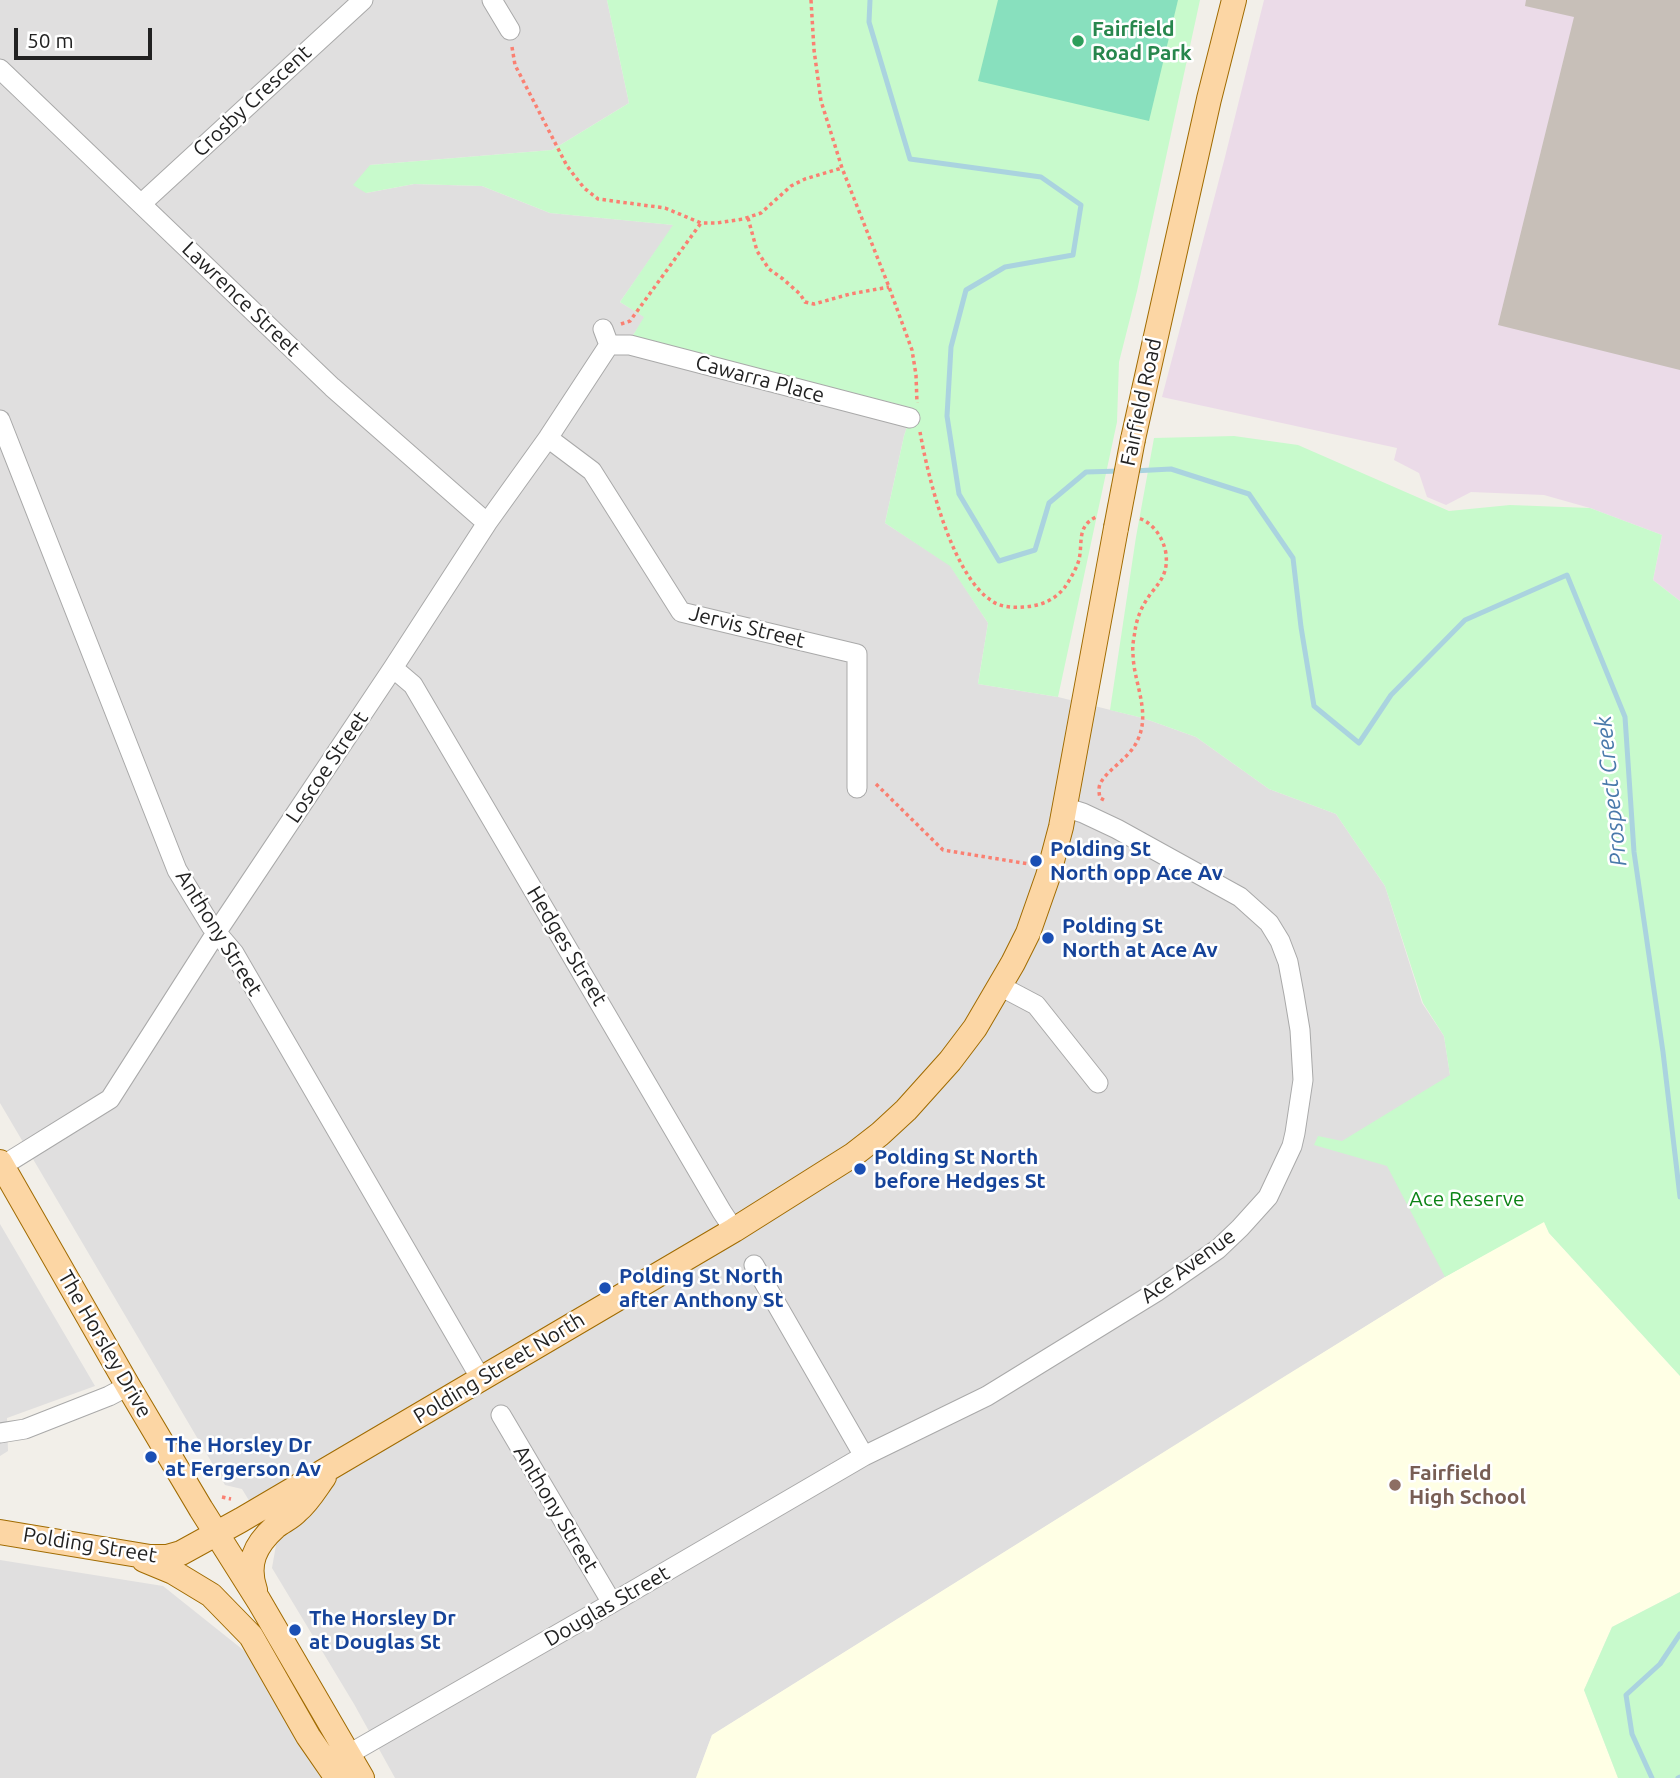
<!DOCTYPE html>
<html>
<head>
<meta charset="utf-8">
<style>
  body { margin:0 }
  #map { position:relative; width:1680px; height:1778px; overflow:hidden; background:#f2efe9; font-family:Ubuntu,sans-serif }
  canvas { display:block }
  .scale { position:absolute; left:14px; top:28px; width:138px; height:32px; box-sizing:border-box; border:4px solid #222; border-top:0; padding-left:9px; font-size:21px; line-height:24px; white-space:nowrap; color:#222; -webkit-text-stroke:5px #fff; paint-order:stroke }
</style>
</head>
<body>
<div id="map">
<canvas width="1680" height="1778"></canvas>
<div class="scale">50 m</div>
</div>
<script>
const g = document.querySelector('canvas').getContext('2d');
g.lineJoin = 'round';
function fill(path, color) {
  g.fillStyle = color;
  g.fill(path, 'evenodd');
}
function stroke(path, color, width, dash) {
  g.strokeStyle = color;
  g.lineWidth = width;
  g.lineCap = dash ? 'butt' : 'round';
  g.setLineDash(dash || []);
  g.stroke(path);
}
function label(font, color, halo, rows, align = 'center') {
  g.font = font + ' Ubuntu,sans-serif';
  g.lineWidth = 5;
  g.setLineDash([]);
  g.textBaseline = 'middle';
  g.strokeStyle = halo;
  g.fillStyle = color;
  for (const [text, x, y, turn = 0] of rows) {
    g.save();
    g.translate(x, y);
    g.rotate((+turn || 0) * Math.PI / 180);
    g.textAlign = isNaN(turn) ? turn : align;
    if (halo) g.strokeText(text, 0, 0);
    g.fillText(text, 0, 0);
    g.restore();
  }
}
fill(new Path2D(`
  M0,0h607l22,103 -77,47 -182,15 -4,28 48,-9 68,2 68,27 124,12 -54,77 25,15 -13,20 281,71 -9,28 -19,87 65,42 38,58 -10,61 80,13 85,21 53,19 73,52 67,25 49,72 37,117 22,33 6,39 94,146 -99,56 -733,458 -16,43h-301l-41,-74 -82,-136 4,-23 -34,-56 -17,-4 -225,-382z
  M0,1224l95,162 -88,32 1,33 -8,5z
  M0,1560l163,26 89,71 72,121h-324z`), '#e0dfdf');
fill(new Path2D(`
  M1264,0h416v601l-27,-21 9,-45 -72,-27 -46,-13 -73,-3 -25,13 -19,-8 -8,-24 -25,-13 3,-12 -235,-51 63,-240z`), '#ebdbe8');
fill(new Path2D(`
  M1544,1221l5,12 131,143v216l-68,35 -28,63 34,88h-922l16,-43 570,-357 163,-101z`), '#ffffe5');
fill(new Path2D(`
  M607,0h593l-63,291 -18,71 -2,60 -59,275 -80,-13 10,-61 -38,-57 -65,-43 19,-87 9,-28 -281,-71 12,-20 -24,-15 53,-77 -123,-12 -68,-27 -68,-2 -48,9 -13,-8 17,-20 182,-15 77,-47z
  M1234,436l64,9 151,66 61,-6 80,3 72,27 -9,45 27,21v775l-131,-143 -5,-11 -99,55 -58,-111 -73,-21 4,-9 24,5 108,-66 -6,-39 -21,-33 -38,-117 -49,-72 -67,-25 -73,-52 -53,-19 -33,-8 26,-173 18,-99z
  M1680,1592v186h-62l-34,-88 28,-63z`), '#c8facc');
fill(new Path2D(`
  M998,0h180l-29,121 -171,-40z`), '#88e0be');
stroke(new Path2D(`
  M870,0l-1,22 41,137 131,18 40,28 -8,50 -68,12 -39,23 -15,57 -4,69 12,78 40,67 36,-11 14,-47 37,-31 34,-1
  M1133,471l38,-2 78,25 44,64 8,69 13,79 45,37 32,-48 74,-75 102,-45 58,142 9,135 29,200 17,145
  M1652,1778l-20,-44 -6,-39 34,-31 20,-30
  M1678,1778l2,-1`), '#aad3df', 5);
fill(new Path2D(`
  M1526,0h154v370l-182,-45 76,-308 -49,-11z`), '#c7bfb8');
const minor = new Path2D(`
  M492,0l18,30
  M0,69l332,318 155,136
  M141,204l222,-204
  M609,345h21l280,73
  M0,420l177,450 34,56 23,27 247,426
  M548,438l44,33 89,141 176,42v134
  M393,668l20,17 309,527 12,18
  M1000,986l36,19 62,78
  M2,1166l108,-67 106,-166 177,-265 94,-145 61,-85 61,-93 -6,-16
  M754,1265l110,191
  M501,1415l111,188
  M0,1433l25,-4 84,-33 19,-10
  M349,1754l263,-151 252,-147 123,-60 169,-104 62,-43 22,-21 28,-31 24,-51 3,-13 8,-53 -3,-50 -6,-36 -6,-32 -8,-21 -11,-18 -29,-26 -123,-68 -34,-16 -19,-6`);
const major = new Path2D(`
  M1133,439l76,-340 25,-99
  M0,1162l128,224 73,123 58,92 103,177
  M0,1532l150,25h17l14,-4 60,-33 493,-290 119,-75 27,-21 26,-24 44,-49 25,-33 38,-65 15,-30 20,-57 13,-49 55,-299
  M144,1560l29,12 38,23 40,41 57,100 29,42
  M255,1590c-9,-26 0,-45 20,-63 7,-6 16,-9 22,-16 11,-9 19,-23 27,-34`);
stroke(minor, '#a9a9a9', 21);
stroke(major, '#a06b00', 26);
stroke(new Path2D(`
  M811,0l3,50 7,51 21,67 47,119 23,63 4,25 1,28
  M512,47l3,18 52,101 17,22 14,11 67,9 36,15h16l26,-4 18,-6 30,-27 14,-7 37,-11
  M748,218l9,33 12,18 14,10 17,15 5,8 9,2 36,-10 39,-7
  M621,324l9,-3 71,-98
  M920,432c8,45 32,144 72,169 8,6 21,7 31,6 17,-1 31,-6 42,-20 4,-6 10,-16 13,-24 6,-18 -3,-36 18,-46
  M876,784l67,66 86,14
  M1104,800l-4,-2c-1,-5 -2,-11 1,-16 10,-16 30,-24 38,-45 11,-28 -6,-56 -6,-84 -1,-7 1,-15 2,-22 1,-8 4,-18 8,-25 10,-20 26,-26 23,-52 -2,-15 -13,-32 -28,-36
  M222,1497l9,2`), '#fa8072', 3.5, [3.5, 3.5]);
stroke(minor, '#fff', 19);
stroke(major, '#fcd6a4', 24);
const majorBridge = new Path2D(`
  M1116,528l17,-89`);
stroke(majorBridge, '#a06b00', 26, []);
stroke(majorBridge, '#fcd6a4', 24);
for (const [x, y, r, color] of [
  [1078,41,7,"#2e9e5b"],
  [1036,861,7,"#1a4fb4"],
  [1048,938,7,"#1a4fb4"],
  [860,1169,7,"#1a4fb4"],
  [605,1288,7,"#1a4fb4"],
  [151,1457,7,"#1a4fb4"],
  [1395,1485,7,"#8d6e63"],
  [295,1630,7,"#1a4fb4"]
]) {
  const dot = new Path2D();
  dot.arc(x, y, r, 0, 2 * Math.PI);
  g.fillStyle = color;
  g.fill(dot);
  stroke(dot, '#fff', 2.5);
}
label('bold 21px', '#27864d', '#fff', [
  ["Fairfield",1092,29],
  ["Road Park",1092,53]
], 'left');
label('21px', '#222', '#fff', [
  ["Crosby Crescent",252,101,-43],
  ["Lawrence Street",241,299,44],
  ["Cawarra Place",760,379,15],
  ["Fairfield Road",1141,402,-78],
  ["Jervis Street",747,627,14],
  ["Loscoe Street",327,767,-56],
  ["Anthony Street",219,933,58],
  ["Hedges Street",567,946,59],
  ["Ace Avenue",1188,1266,-36],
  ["The Horsley Drive",105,1344,60],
  ["Polding Street North",499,1368,-31],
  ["Anthony Street",556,1509,59],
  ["Polding Street",90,1545,9],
  ["Douglas Street",607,1606,-30]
]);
label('bold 21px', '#164399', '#fff', [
  ["Polding St",1050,849],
  ["North opp Ace Av",1050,873],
  ["Polding St",1062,926],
  ["North at Ace Av",1062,950],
  ["Polding St North",874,1157],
  ["before Hedges St",874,1181],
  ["Polding St North",619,1276],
  ["after Anthony St",619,1300],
  ["The Horsley Dr",165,1445],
  ["at Fergerson Av",165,1469],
  ["The Horsley Dr",309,1618],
  ["at Douglas St",309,1642]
], 'left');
label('21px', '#0c8416', '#fff', [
  ["Ace Reserve",1467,1199]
]);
label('bold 21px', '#785e54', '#fff', [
  ["Fairfield",1409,1473],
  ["High School",1409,1497]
], 'left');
label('italic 23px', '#4a7aab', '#fff', [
  ["Prospect Creek",1611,791,-96]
]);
</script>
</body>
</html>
